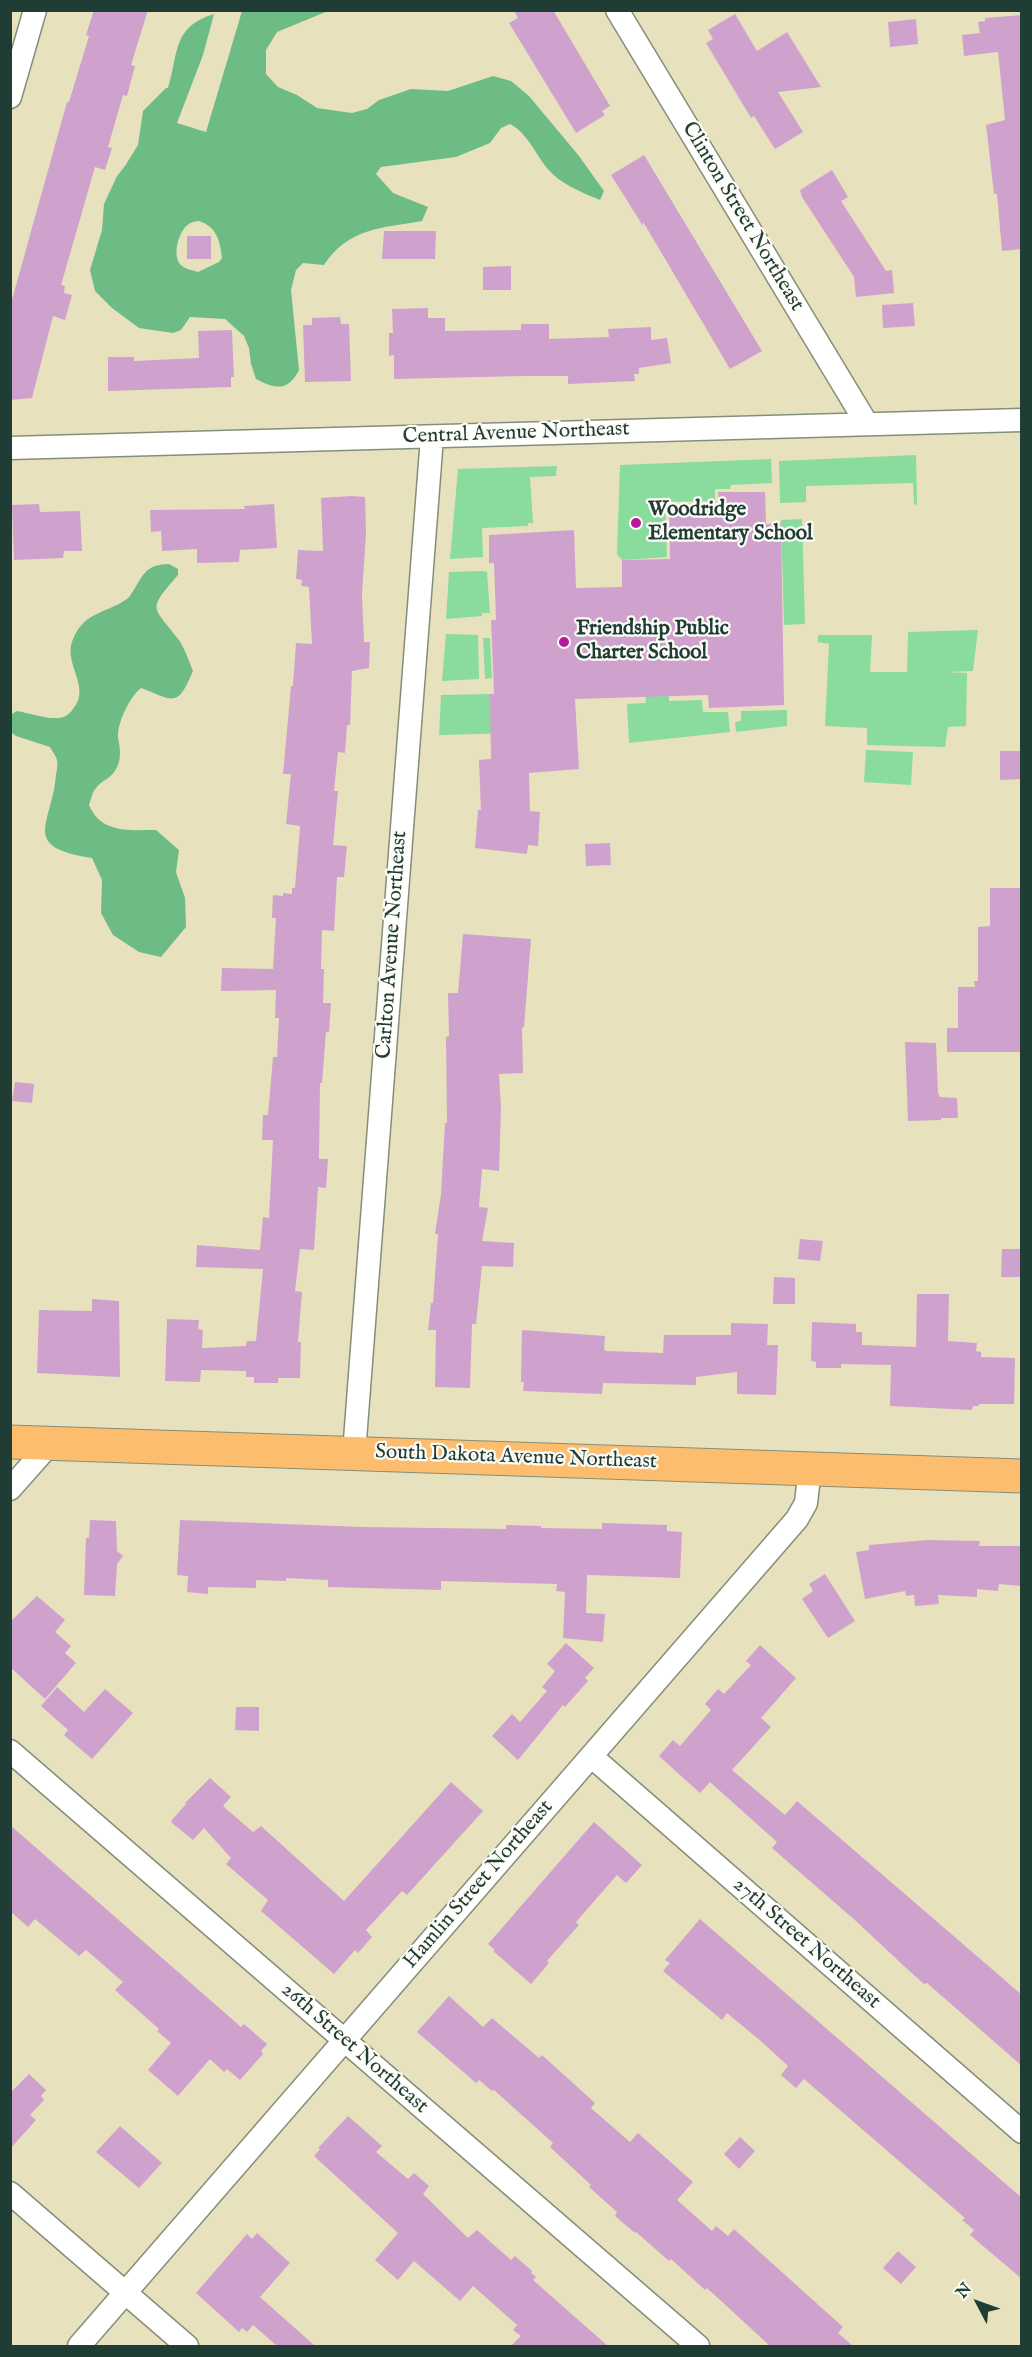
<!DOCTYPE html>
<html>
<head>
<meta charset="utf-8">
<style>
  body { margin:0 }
  #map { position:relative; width:1032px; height:2357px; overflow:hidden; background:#e8e1be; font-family:"IM FELL English",serif }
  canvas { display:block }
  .frame { position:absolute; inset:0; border:12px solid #1f3d34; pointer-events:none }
  .north { position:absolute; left:948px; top:2273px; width:60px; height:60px; -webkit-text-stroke:4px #fdfcf7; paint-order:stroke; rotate:311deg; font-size:16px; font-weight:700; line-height:24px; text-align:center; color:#1f3d34 }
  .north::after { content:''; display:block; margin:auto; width:21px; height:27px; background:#1f3d34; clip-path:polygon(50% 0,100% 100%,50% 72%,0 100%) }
</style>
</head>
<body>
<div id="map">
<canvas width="1032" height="2357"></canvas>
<div class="frame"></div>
<div class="north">N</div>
</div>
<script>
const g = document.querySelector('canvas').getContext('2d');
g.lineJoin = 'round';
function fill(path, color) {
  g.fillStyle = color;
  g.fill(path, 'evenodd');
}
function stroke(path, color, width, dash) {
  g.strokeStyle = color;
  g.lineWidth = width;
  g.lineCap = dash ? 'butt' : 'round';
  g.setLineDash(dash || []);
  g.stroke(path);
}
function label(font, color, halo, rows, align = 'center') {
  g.font = font + ' "IM FELL English",serif';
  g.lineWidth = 4.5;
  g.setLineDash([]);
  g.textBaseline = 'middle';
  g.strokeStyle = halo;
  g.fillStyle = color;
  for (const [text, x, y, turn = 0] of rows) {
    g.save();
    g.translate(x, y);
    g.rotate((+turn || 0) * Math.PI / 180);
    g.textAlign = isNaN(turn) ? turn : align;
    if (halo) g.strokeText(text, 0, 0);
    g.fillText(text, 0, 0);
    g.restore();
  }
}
fill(new Path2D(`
  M916,455l1,50 -3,-1 -1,-21 -107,3v16l-26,1 -1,-42z
  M771,459l1,24 -41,2 -1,4h-15v12l-50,1 2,55 -45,3 -5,-6 3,-89z
  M557,466l-1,10 -26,1 3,46h-5v3l-46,2 1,29 -33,2 8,-90z
  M802,519l3,105 -21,1 -3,-105z
  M482,571l5,1 3,41h-8v3l-36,3 3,-47z
  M640,598l26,6 3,97 33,-1 1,12h25l2,20 -101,11 -2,-39 19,-1z
  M978,630l-5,41 -27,1 21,1 -1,53 -18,1 -3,20 -78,-2v-17l-42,-2 4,-82 -11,-2v-7h54l-2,37h37l1,-40z
  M446,634l32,1 1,44 -37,2z
  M483,638h7l2,40 -7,1z
  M490,694l1,30 28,9 -80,2 2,-40z
  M787,710v16l-51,6 -1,-10 6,-1v-10z
  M866,750l47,2 -2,33 -47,-3z`), '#89dc9e');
fill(new Path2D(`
  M242,11h86l-51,21 -11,18v24l12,13 19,8 20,13 35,5 15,-4 12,-9 32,-11 37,2 45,-15 18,5 18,15 50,60 25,35 -4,9c-19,-8 -40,-16 -53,-32 -12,-15 -20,-35 -37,-44l-9,4 -11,15 -34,14 -75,10 -5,7 17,19 35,14 -6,14c-40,7 -74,7 -98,44l-21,-2 -7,7 -5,20 8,80c-11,22 -24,19 -43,9l-5,-15 -2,-16 -5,-12 -19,-17 -35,-2 -9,13 -8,3 -34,-5 -27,-20 -17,-17 -5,-21 12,-40 2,-26 13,-28 8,-10 13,-21 5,-34 23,-23h2c11,-36 4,-61 46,-74l-11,41 -26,68 29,9zM199,221c18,6 21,20 23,37l-3,4 -21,10c-6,-2 -14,-3 -18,-8 -8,-10 -1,-34 9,-40 2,-2 8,-3 10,-3z
  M169,564l9,5v6c-32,37 -25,30 1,65 6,9 10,21 14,31 -16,37 -18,30 -52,17 -11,9 -24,34 -23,50 2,10 4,21 -2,31 -5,10 -14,11 -20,19 -4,4 -5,12 -7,17 12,29 41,25 67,25l23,20 -3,22 9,26 1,29 -25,30 -22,-5 -26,-17 -12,-22 1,-33 -10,-22c-74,-11 -39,-35 -36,-84 1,-4 2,-10 1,-14 -1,-4 -5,-9 -7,-13l-34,-11 -5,-4 -1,-17 7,-4c12,2 28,8 41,7 6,0 12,-4 15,-9 19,-22 -11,-46 0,-70 12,-28 32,-25 54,-40 3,-2 5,-7 8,-11 10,-17 13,-23 34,-24z`), '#6ebc85');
fill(new Path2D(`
  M94,10h54l-17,55 4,1 -8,30 -4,-1 -15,52 4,1 -7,22 -10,-3 -34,118 4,1 -1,7 8,2 -7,25 -12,-4 -21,82 -22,2v-93l57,-205h2l20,-66 -3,-1z
  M514,10h39l57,96 -8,5 3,4 -29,18 -67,-110 9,-5z
  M735,14l22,37 30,-19 34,55 -43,5 25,40 -28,17 -21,-33 -3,2 -45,-75 7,-4 -5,-9z
  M1022,15v234l-20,2 -5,-57h-3l-8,-69 19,-5 -7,-68 -34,4 -2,-21 18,-2 -2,-11 7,-1v-3z
  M916,19l2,25 -28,3 -2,-25z
  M644,155l118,196 -32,18 -85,-144 -2,-3v4l-32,-51z
  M832,170l16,27 -7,4 45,70 6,-1 2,23 -38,4 -2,-20 -52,-80 -2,-7z
  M384,231h52l-1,28h-53z
  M187,236h24v23h-24z
  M511,266v24h-28v-23z
  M913,303l2,23 -32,2 -1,-23z
  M428,308v10h17v13l76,-1v-6h28v15l60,-2 -1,-8 43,-2v13l16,-2 4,25 -32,5v6h-5l1,7 -67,3v-8h-44l-130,3v-24l-5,1v-23h4l-1,-24z
  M340,317l1,7h8l2,57 -46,1 -2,-57h9v-7z
  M232,330l2,47h-3v10l-123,4v-34h26v4l65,-3 -1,-27z
  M718,492h47l1,32 15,-1 3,182 -75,3 -1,-13 -133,4 4,70 -50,4 1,38 10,1 -2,34 -10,-1 -1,9 -52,-6 3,-38h3l-2,-50 12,-1 -1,-65h4l-3,-74h5l-2,-57h-5v-28l85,-5 2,58 46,-1v-27l48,-1 -1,-54 50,-1z
  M351,496l14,1 1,36 -4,61 2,48h6l-1,26 -17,3 -2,54h-3l-2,28 -7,-1 -4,39h4l-5,54 14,1 -3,31h-7l-3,54 -12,-1 -1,39h3l-1,34h8l-2,29h-3l-4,51h-2l-1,76h9l-2,29 -8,-1 -4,63 -14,-1 -5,42 7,1 -4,50h3l-1,36h-22v5h-24v-6h-8v-6l-45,-1 -1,12 -35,-1 2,-62 32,1 -1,9 5,1 -1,18 44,-2 1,-5h9l7,-72 -67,-2 1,-22 63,5 3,-33 6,1 4,-78h-11l1,-25h5l5,-58h4l2,-39h-4l1,-28 -55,1 1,-23 51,1 3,-51h-4l1,-23 10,1v-3l9,1v-6h3l5,-62 -14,-2 5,-50h-8l8,-88h2l3,-43 16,1 -3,-57 -8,-1 1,-6 -6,-1 2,-29 25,1 -2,-53z
  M39,504l1,8 40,-1 2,40h-18l-1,7 -49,2 -2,-55z
  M274,504l3,44 -37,2 -1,12 -42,1v-14l-35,2 -1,-20 -10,1 -1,-22 95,-1 -1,-3z
  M1000,751h22v28l-22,1z
  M610,843l1,22 -25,1 -1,-22z
  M990,888h32v164h-75v-24h11v-41h17l-1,-6h4v-54l12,-1z
  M463,934l68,5 -7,88 -2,1 1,45 -24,1 2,35 -2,62 -17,-2 -3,38 9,1 -6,33 32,2 -1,24 -31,-1 -6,58h-4l-2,64 -35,-1 1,-57h-8l3,-27h2l5,-69h-3l6,-40 4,-71h2l-1,-86 3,-1 -1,-43h10z
  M905,1042l31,1 2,50 2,4 17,1 1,20h-17v2l-33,1z
  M15,1082l19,2 -2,19 -20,-2z
  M800,1239l23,2 -3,20 -22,-2z
  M1002,1249h20v28h-21z
  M774,1277l21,1v26h-22z
  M917,1294h32l-1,47 29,2 -1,8 5,1v5l34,1 -1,46h-35v2h-6l-1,4 -82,-4 1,-41 -50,-1v4h-25v-6l-5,-1 1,-39 44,2v8h6v13l54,2z
  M92,1299l27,2 1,76 -83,-4 2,-63 53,1z
  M731,1323l37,1 -1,21h11l-2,50 -39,-1v-22l-41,5v8l-93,-2 -1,11 -79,-3 1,-9h-3l1,-52 83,6 -1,13 2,2 57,2 1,-18h67z
  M90,1520l26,1 1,30 6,5 -6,8 -2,32 -31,-1 2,-57h3z
  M180,1520l183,7 143,2v-4l35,1v2l61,1v-6l65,2v6l15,1 -2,46 -93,-3 -1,38 19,1 -2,28 -40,-4 2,-46 -9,-1 1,-7 -116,-3v9l-113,-3v-7l-42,-2v3l-30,-1v8l-48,-1v7l-21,-2 1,-16 -11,-1z
  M928,1540l52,1 -1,5h43v40l-23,-2 -1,7 -21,-2v8l-39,-2 1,9 -24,2 -1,-11 -8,1 -1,-5 -40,8 -9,-47 13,-2v-5z
  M825,1574l30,47 -27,17 -26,-39 11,-8 -4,-7z
  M37,1596l28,24 -10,12 16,14 -6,7 11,10 -31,36 -35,-32v-45z
  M566,1643l28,25 -9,10 3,3 -23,26 -2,-2 -45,55 -26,-24 20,-22 8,8 27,-31 -5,-4 13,-16 -8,-7z
  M760,1645l36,33 -35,40 10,9 -39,43 53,45 12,-14 225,194v71l-95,-83 -3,1 -19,-17 -48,-45 -85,-74 5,-6 -67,-60 -10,11 -41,-37 14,-16 7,6 31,-36 -6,-6 13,-15 6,5 27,-29 -5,-4z
  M57,1687l27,25 21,-23 28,24 -41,46 -28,-24 4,-5 -27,-24z
  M236,1707h23v24l-24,-1z
  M210,1778l21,19 -8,9 30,26 8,-6 83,75 107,-119 32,29 -76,84 -5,-4 -36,39 6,7 -14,16 -3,-3 -21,24 -73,-63 7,-11 -42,-36 5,-6 -27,-30 -11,12 -20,-16 -2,-3 15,-17 -1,-1z
  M594,1822l48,43 -16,18 -9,-8 -41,47 3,3 -32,36 2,2 -18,21 -38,-33 2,-1 -7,-6z
  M10,1825l231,202 3,-3 23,20 -6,7 2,3 -23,26 -13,-11 -3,3 -14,-13 -32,37 -30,-26 23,-27 -14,-12 2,-2 -44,-39 8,-8 -37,-32 -7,6 -44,-37 -7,8 -18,-16z
  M700,1919l322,279v81l-52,-44 4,-5 -12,-10 3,-2 -161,-139 -8,9 -15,-13 7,-9 -25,-23 -36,-30 -5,7 -59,-49 7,-8 -5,-3z
  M449,1996l34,31 9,-9 47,40 3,-3 53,48 -4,5 39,34 8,-9 55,49 -16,18 35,31 4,-5 12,10 6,-7 109,98 -5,6 15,13h-83l-63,-58 -2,2 -34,-31 -2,2 -33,-29 -1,1 -20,-17 2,-4 -28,-25 2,-2 -41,-38 3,-4 -59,-53 -2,1 -13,-11 -3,3 -59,-51z
  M29,2074l17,16 -5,6 3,4 -14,15 6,5 -26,29v-56z
  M348,2116l34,30 -6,6 32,27 6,-6 15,13 -6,8 45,44 9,-8 34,30 4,-4 17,15 -1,2 5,4 -3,3 75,66h-97l10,-10 -8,-6 4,-5 -44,-39 -13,15 -46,-40 -16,19 -23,-20 23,-27 -84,-77 6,-7 -2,-1z
  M120,2126l42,37 -23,25 -43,-36z
  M740,2137l15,14 -16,18 -15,-15z
  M257,2233l33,30 -30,34 55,49h-38l-24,-21 -6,7 -5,-4 -3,4 -43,-39 51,-59 5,5z
  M898,2251l18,16 -15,17 -18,-16z`), '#cfa2cd');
const minor = new Path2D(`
  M617,10l250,414
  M10,97l25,-87
  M10,448l1012,-28
  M354,1453l78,-1016
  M10,1489l40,-45
  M10,1751l688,595
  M591,1756l431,376
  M10,2193l177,153
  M79,2346l718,-827 9,-16 4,-35`);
const primary = new Path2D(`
  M10,1442l1012,34`);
stroke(minor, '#848f79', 25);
stroke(primary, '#848f79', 35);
stroke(minor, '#fff', 22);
stroke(primary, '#fcbd6f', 33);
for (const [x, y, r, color] of [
  [636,523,6,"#b5179e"],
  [564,642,6,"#b5179e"]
]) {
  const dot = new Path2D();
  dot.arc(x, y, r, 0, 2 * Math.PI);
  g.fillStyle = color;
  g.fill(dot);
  stroke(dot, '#fdfcf7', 2);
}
label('21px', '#1f3d34', '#fdfcf7', [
  ["Clinton Street Northeast",742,217,59],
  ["Central Avenue Northeast",516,434,-2],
  ["Carlton Avenue Northeast",393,945,-86],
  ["South Dakota Avenue Northeast",516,1458,2],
  ["Hamlin Street Northeast",479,1885,-49],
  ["27th Street Northeast",806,1944,41],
  ["26th Street Northeast",354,2049,41]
]);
label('bold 21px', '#1f3d34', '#fdfcf7', [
  ["Woodridge",648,511],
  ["Elementary School",648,535],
  ["Friendship Public",576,630],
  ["Charter School",576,654]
], 'left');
</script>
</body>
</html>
